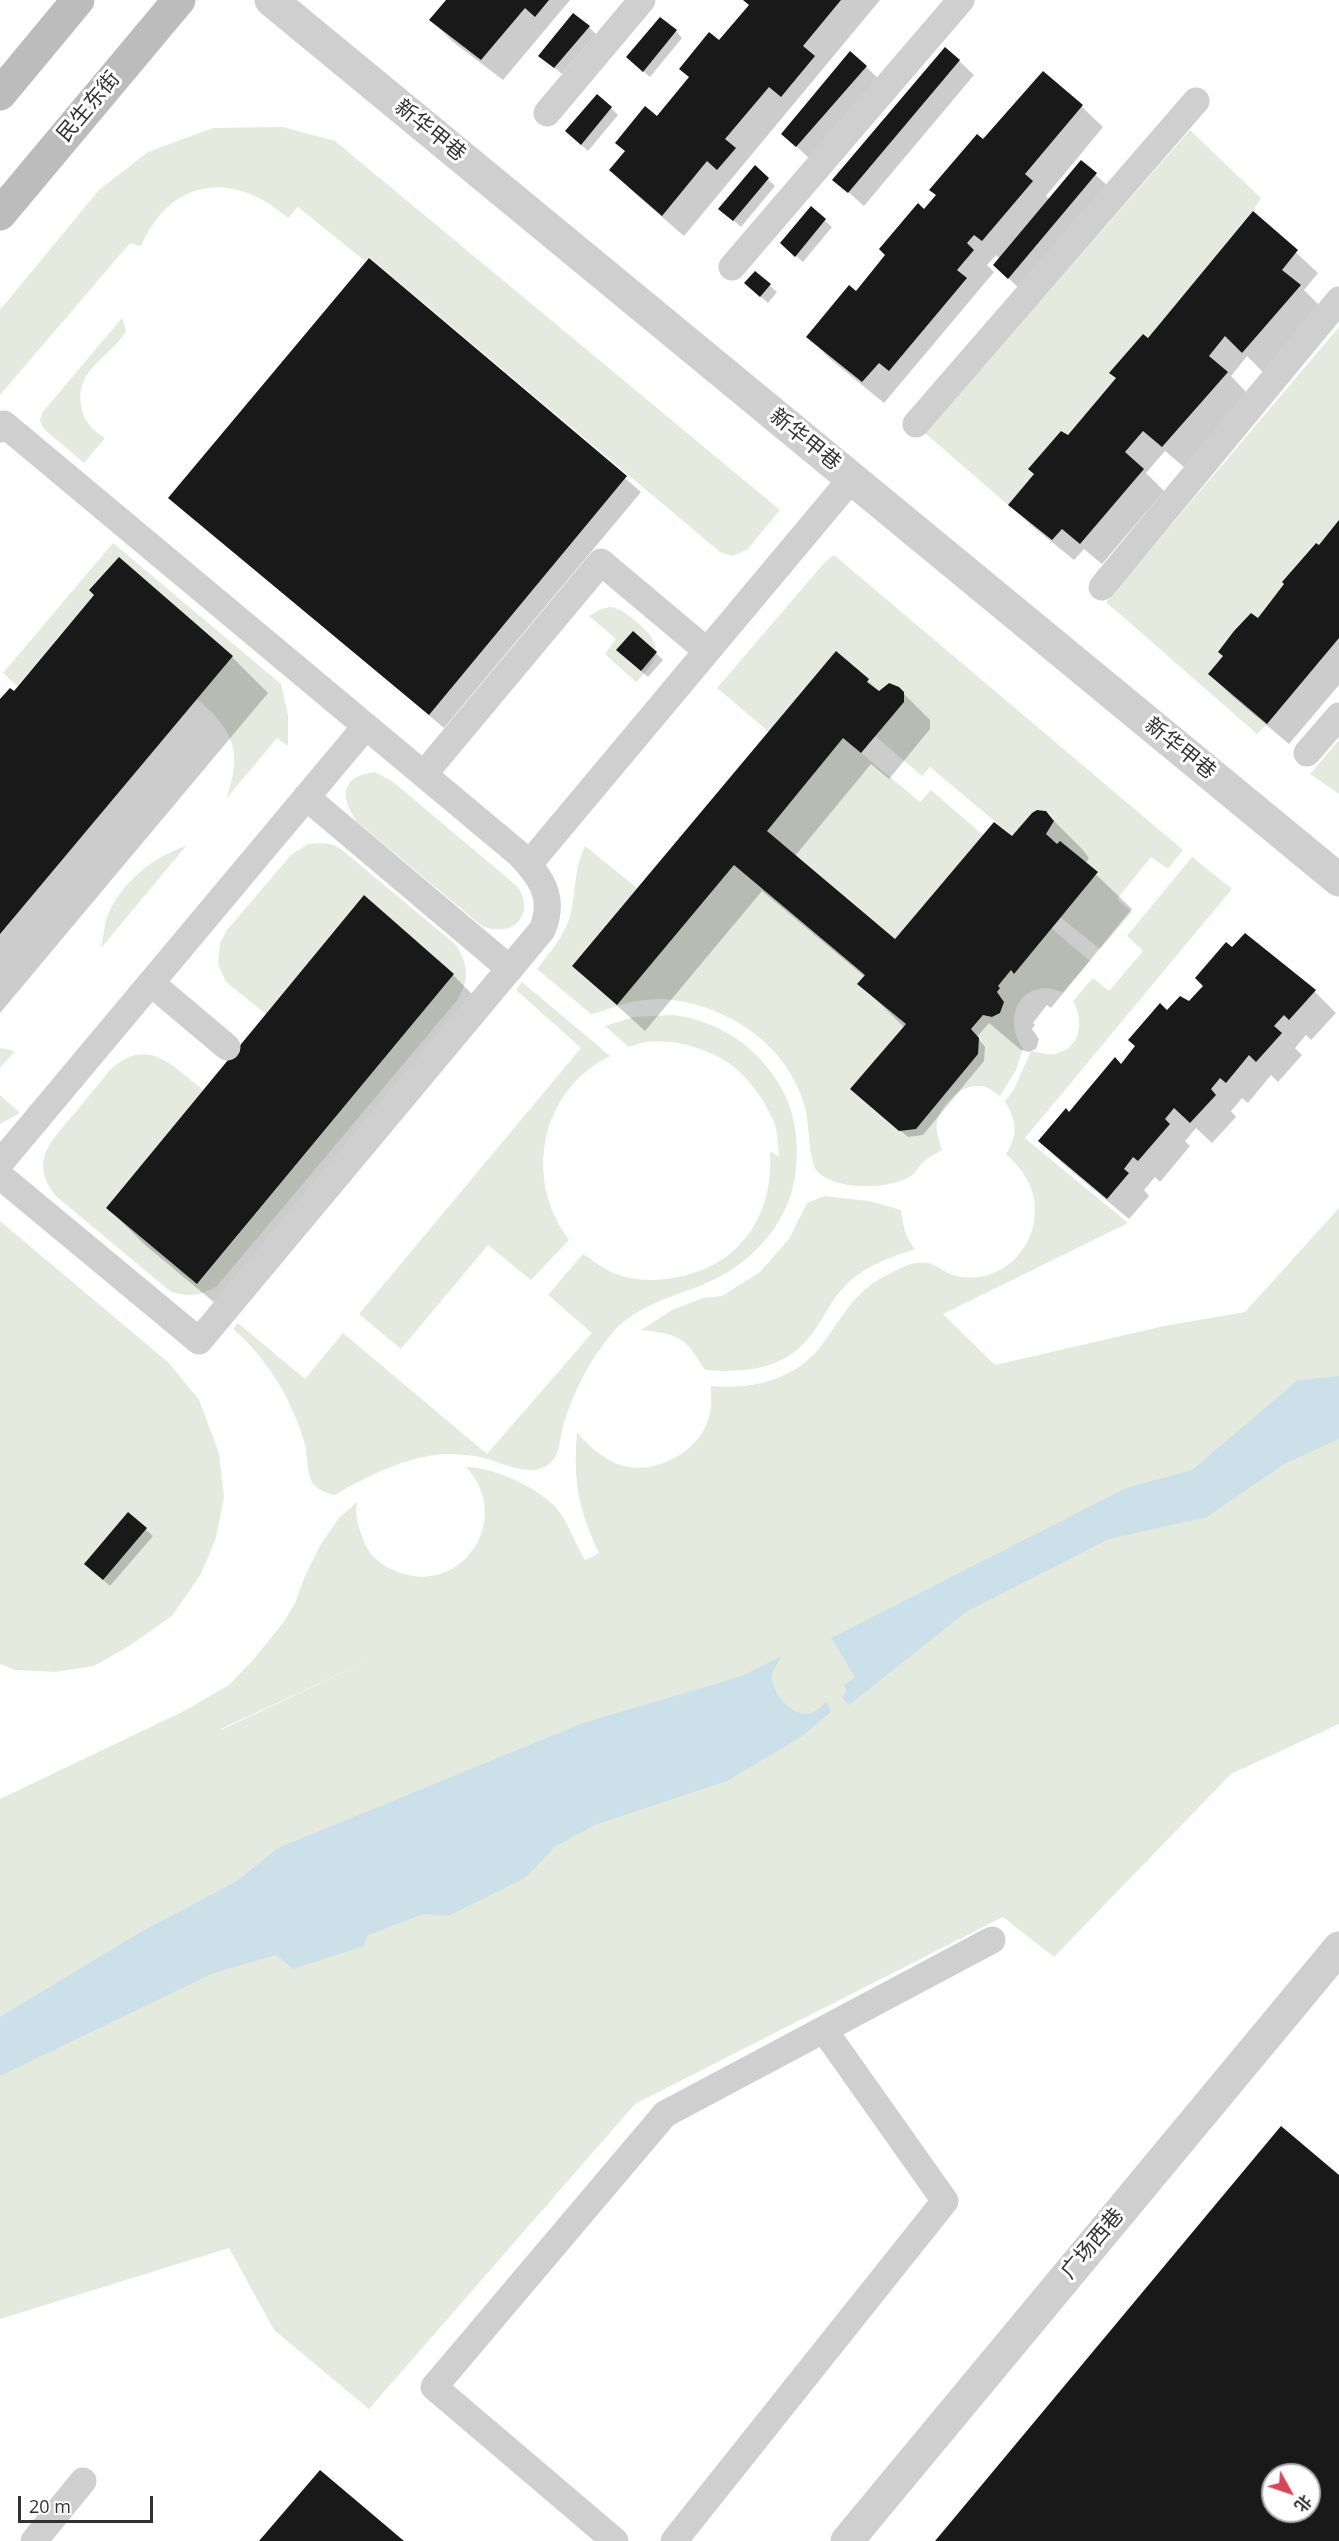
<!DOCTYPE html>
<html>
<head>
<meta charset="utf-8">
<style>
  body { margin:0 }
  #map { position:relative; width:1339px; height:2541px; overflow:hidden; background:#fff; font-family:"Open Sans","Noto Sans SC",sans-serif }
  canvas { display:block }
  .north { position:absolute; left:1261px; top:2463px; width:60px; height:60px; box-sizing:border-box; background:#fff; border:2px solid #adadad; border-radius:50%; rotate:130deg; font-size:16px; font-weight:700; line-height:24px; text-align:center; color:#323232 }
  .north::after { content:''; display:block; margin:auto; width:21px; height:27px; background:#d84458; clip-path:polygon(50% 0,100% 100%,50% 72%,0 100%) }
  .scale { position:absolute; left:18px; top:2496px; width:135px; height:27px; box-sizing:border-box; border:3px solid #323232; border-top:0; padding-left:8px; font-size:18px; line-height:21px; white-space:nowrap; color:#323232; -webkit-text-stroke:4px #fff; paint-order:stroke }
</style>
</head>
<body>
<div id="map">
<canvas width="1339" height="2541"></canvas>
<div class="north">北</div>
<div class="scale">20 m</div>
</div>
<script>
const g = document.querySelector('canvas').getContext('2d');
g.lineJoin = 'round';
function fill(path, color) {
  g.fillStyle = color;
  g.fill(path, 'evenodd');
}
function stroke(path, color, width, dash) {
  g.strokeStyle = color;
  g.lineWidth = width;
  g.lineCap = dash ? 'butt' : 'round';
  g.setLineDash(dash || []);
  g.stroke(path);
}
function label(font, color, halo, rows, align = 'center') {
  g.font = font + ' "Open Sans","Noto Sans SC",sans-serif';
  g.lineWidth = 6;
  g.setLineDash([]);
  g.textBaseline = 'middle';
  g.strokeStyle = halo;
  g.fillStyle = color;
  for (const [text, x, y, turn = 0] of rows) {
    g.save();
    g.translate(x, y);
    g.rotate((+turn || 0) * Math.PI / 180);
    g.textAlign = isNaN(turn) ? turn : align;
    if (halo) g.strokeText(text, 0, 0);
    g.fillText(text, 0, 0);
    g.restore();
  }
}
fill(new Path2D(`
  M283,127l52,14 445,369 -33,40 -15,6 -12,-4 -350,-294 -5,3 -67,-54 -10,11c-54,-48 -117,-41 -147,28l-11,-3 -130,152v-85l99,-120 49,-38 65,-24z
  M1190,130l71,68 -8,13 -105,127 -5,-4 -33,39 6,5 -48,57 -7,-4 -33,38 6,5 -26,31 -83,-72z
  M122,318l4,13c-15,26 -51,38 -45,74 2,15 11,25 24,33l-21,25 -40,-34 -4,-8 2,-8z
  M1339,327v193l-20,25 -4,-2 -33,39 2,2 -26,34 -7,-5 -33,38 5,5 -15,18 59,50 -10,10 -151,-132z
  M113,543l168,141 7,31v31l-11,-8 -51,61c17,-46 8,-69 -29,-100l36,-43 -114,-99 -30,32 5,6 -77,91 -14,-13z
  M834,555l349,295 -15,19 -17,-12 -34,42 15,13 -32,37 -40,-32 37,-44 -37,-32 -3,3 -11,-10 8,-12c-3,-9 -8,-13 -17,-12l-25,26 -82,-69 -8,9 -47,-40 29,-34v-10l-16,-9 -9,8 -12,-9 2,-3 -100,53 -52,-44 108,-126z
  M611,607c12,3 19,9 28,17 26,22 19,37 -3,58l-31,-28 11,-15 -27,-23 12,-7z
  M843,738l77,64 11,-12 52,45 -88,104 -128,-108z
  M1339,740v54l-29,-20z
  M375,772l17,9 125,105c20,29 -5,53 -35,40l-125,-104c-18,-25 -16,-46 18,-50z
  M320,843l11,1 10,5 115,96c13,21 13,34 2,54l-241,287c-17,10 -27,11 -46,6l-114,-95c-29,-34 -7,-55 17,-83 12,-14 24,-29 35,-43 38,-36 62,-6 94,19l-97,118 92,76 256,-310 -90,-79 -98,119 -40,-32 -8,-18 2,-21 7,-13 64,-75 17,-11z
  M186,846l-85,102c2,-9 3,-19 5,-28 12,-35 46,-63 80,-74z
  M585,846l52,42 -65,77 45,40 117,-140 131,110 -8,9 49,40 -56,65 50,42 77,-77 2,-16 -8,-9 12,-14 9,2 8,-4 4,-11 -7,-10 3,-4 -2,-2 13,-16 2,3 38,-45 39,33 -27,31c-8,-2 -15,-5 -24,-3 -28,5 -31,40 -16,59l-7,22 -16,26c-4,-2 -8,-6 -12,-8 -22,-9 -47,14 -51,34 -2,8 3,20 5,28 -6,4 -14,7 -19,12 -4,4 -7,11 -12,14 -21,14 -78,15 -95,-6 -7,-9 -7,-49 -11,-63 -17,-63 -80,-104 -143,-108 -15,0 -31,2 -45,7 -9,2 -17,7 -26,8l-54,-45c12,-16 27,-32 33,-53 6,-23 4,-48 15,-70z
  M1192,857l40,32 -207,249 103,85 -185,91 52,51 169,-39 81,-14 94,-104v516l-108,50 -177,183 -51,-40 -368,187 -266,305 -95,-79 -45,-82 -229,71v-520l184,-88 45,-26 24,-25 30,-37 12,-20 10,-27 16,-32 18,-26 19,-17c-5,13 2,29 6,41 5,12 14,20 25,26 69,36 127,-48 77,-101 28,0 79,23 95,47 9,14 15,31 24,46l14,-7c-21,-44 -26,-73 -22,-121 12,15 32,32 52,35 33,6 75,-20 81,-54 2,-8 1,-18 1,-27 43,4 87,-7 113,-44 19,-26 31,-51 61,-66 12,-7 29,-16 43,-13 9,2 16,9 25,12 38,11 74,-15 81,-53 5,-29 -8,-49 -28,-68 13,-19 10,-35 -1,-53l8,-10 18,-40c7,1 16,4 23,3 28,-5 30,-34 19,-53l20,-23 16,13 34,-40 -16,-15zM376,1657l-155,73v-1z
  M522,982l88,74c-70,35 -87,122 -41,184l-38,40 -43,-35 -87,104 -42,-35 222,-266 -65,-58z
  M674,1015c49,7 87,34 110,78 13,26 15,55 11,84 -8,50 -47,90 -93,108 -31,12 -65,21 -88,46 -24,28 -40,59 -51,95 -4,14 -2,32 -17,40 -20,12 -48,-6 -70,-10 -9,-1 -21,-2 -31,-2 -40,3 -76,21 -110,41 -9,-2 -18,-5 -23,-13 -6,-10 -4,-26 -7,-37 -12,-44 -37,-86 -72,-116l5,-6 67,56 38,-46 144,121 105,-121 -44,-38 35,-41c11,7 23,17 36,21 21,7 41,6 63,1 61,-13 92,-64 88,-125l9,6c-1,-12 -1,-27 -6,-37 -8,-20 -28,-47 -46,-58 -27,-17 -68,-28 -98,-15l-24,-21 29,-9z
  M0,1048l15,3 -15,17z
  M0,1095l20,18 -20,11z
  M824,1196l45,5 32,9c2,15 4,28 14,39 -26,9 -49,16 -69,36 -14,13 -22,33 -34,49 -27,36 -66,39 -107,36 -20,-34 -27,-36 -64,-40l31,-20 31,-12 19,-2 38,-24 29,-33 18,-36z
  M0,1221l169,142 30,37 20,53 5,44 -8,41 -15,36 -29,42 -43,30 -35,20 -39,6 -40,-2 -15,-6z`), '#e5eade');
fill(new Path2D(`
  M1339,1376v63l-55,25 -77,53 -98,22 -143,73 -117,93 -7,-8 5,-5 -3,-7 11,-8 -24,-39 295,-150 66,-18 106,-90z
  M782,1656c-4,6 -10,14 -10,22 1,17 21,40 39,35 5,-2 12,-8 16,-12l4,11 -30,25 -74,44 -132,44 -39,21 -31,32 -77,38 -25,-2 -55,21 -4,11 -71,23 -17,-14 -62,18 -214,103v-59l139,-84 98,-52 41,-33 305,-125 159,-47z`), '#cce0e9');
fill(new Path2D(`
  M445,0h125l-67,80 -51,-39 -21,-21 16,-19z
  M744,0h136l-196,236 -52,-45 -21,-21 139,-164z
  M589,27l7,7 -34,40 -22,-18z
  M676,31l6,7 -32,39 -15,-13z
  M959,61l15,14 -110,131 -30,-27z
  M866,67l15,14 -70,79 -28,-26z
  M1081,106l22,21 -57,69 4,4 32,-38 29,27 -87,104 -29,-28 5,-6 -4,-4 -9,10 7,7 -110,131 -55,-45 -21,-21 48,-44 127,-151z
  M611,108l7,7 -30,36 -14,-13z
  M755,167l20,19 -34,41 -14,-12z
  M811,208l21,19 -29,35 -14,-12z
  M1253,213l65,60 -14,17 17,17 -57,66 -17,-17 -16,20 17,18 -64,73 -19,-16 -19,22 18,18 -62,73 -18,-15 -10,11 -42,-34 -22,-21 107,-126 -6,-6 37,-33z
  M370,260l271,232 -197,236 -274,-230z
  M770,286l7,6 -9,11 -15,-13z
  M1339,522v163l-50,59 -58,-49 -21,-21z
  M119,559l113,98 36,36 -268,320v-311l14,-9 82,-98z
  M656,653l7,7 -15,17 -23,-20z
  M836,653l44,39 23,1 27,27v9l-41,50 -18,-15 -76,92 100,85 117,-102 34,-26 36,36 7,9 -4,6 47,45 -81,99 -4,-3 -14,18 2,2 -3,4 7,10 -3,10 -7,3 -8,-2 -32,-27 -12,14 8,10 -1,14 -61,74 -15,2 -49,-41 46,-68 -46,-45 6,-6 -103,-86 -117,140 -71,-65z
  M1245,935l70,57 21,21 -25,27 -5,-5 -11,13 7,7 -24,27 -7,-7 -23,28 -6,-5 -11,13 5,6 -24,26 -16,-15 -11,13 5,5 -30,36 -5,-5 -11,13 5,6 -20,23 -68,-57 -21,-21 81,-76 47,-52 21,-10z
  M453,975l36,36 -255,308 -90,-75 -36,-36z
  M128,1514l25,22 -43,50 -17,-15z`), '#0003');
fill(new Path2D(`
  M446,0h103l-14,17 -10,-9 -44,52 -52,-40z
  M743,0h98l-38,46 12,10 -34,41 -12,-10 -44,52 11,9 -19,22 -10,-9 -45,55 -53,-46 16,-19 -10,-8 30,-37 12,10 32,-39 -10,-8 30,-37 10,8 30,-35z
  M573,13l17,13 -36,42 -16,-12z
  M660,17l17,13 -34,42 -17,-15z
  M945,47l15,13 -112,133 -16,-13z
  M850,51l17,15 -71,81 -15,-13z
  M1043,71l40,34 -58,69 8,7 -51,60 -8,-6 -7,8 7,7 -17,20 10,8 -78,93 -10,-8 -17,19 -56,-45 43,-52 7,6 29,-36 -6,-6 39,-46 6,6 12,-14 -7,-5 48,-56 6,5z
  M597,94l15,13 -31,38 -16,-14z
  M1081,160l16,13 -89,106 -15,-14z
  M755,165l14,13 -36,43 -15,-12z
  M811,206l15,13 -31,38 -15,-14z
  M1253,211l45,39 -16,20 19,15 -59,68 -17,-17 -16,20 19,16 -66,75 -19,-16 -18,21 19,17 -64,75 -18,-15 -10,11 -44,-35 26,-31 -6,-5 33,-38 7,4 48,-57 -7,-5 34,-39 5,4z
  M369,258l258,218 -198,239 -261,-217z
  M755,271l16,13 -11,13 -16,-14z
  M1339,520v118l-72,86 -59,-50 15,-18 -5,-4 16,-21 17,-18 7,5 26,-34 -2,-2 34,-39 3,2z
  M119,557l114,99 -233,278v-235l10,-11 4,3 80,-96 -5,-5z
  M633,631l24,21 -16,19 -25,-21z
  M836,651l33,28 -2,3 12,9 10,-8 10,4 5,5v10l-43,51 -18,-15 -76,93 128,108 99,-117 18,14 20,-23 5,-3 9,1 8,10 -8,13 11,10 3,-3 38,31 -84,102 -3,-4 -13,16 2,2 -3,4 7,10 -4,11 -8,4 -9,-2 -12,14 8,9 -1,16 -62,75 -17,2 -49,-42 56,-65 -49,-40 8,-9 -131,-110 -117,140 -45,-39z
  M364,895l90,79 -257,310 -91,-76z
  M1245,933l71,57 -27,30 -5,-5 -10,11 8,7 -26,29 -7,-7 -23,28 -6,-5 -9,11 5,6 -26,28 -16,-15 -9,11 5,5 -32,37 -5,-4 -9,12 5,4 -22,26 -69,-58 28,-33 3,4 46,-55 6,7 14,-18 -7,-6 32,-37 7,7 13,-14 9,5 14,-15 -8,-8 31,-36 6,5z
  M128,1512l19,16 -44,52 -19,-16z
  M1281,2126l58,49v366h-404zM1273,2475h36v36h-36z
  M320,2470l84,71h-145z`), '#191919');
stroke(new Path2D(`
  M547,113l95,-113
  M732,267l229,-267
  M916,424l280,-323
  M0,429l4,-5 515,430c22,23 37,44 23,76l-343,411 -199,-165
  M1102,587l237,-287
  M1307,753l32,-37
  M424,774l177,-212 106,89
  M306,797l204,172
  M529,864l323,-386
  M151,983l76,64
  M0,1163l366,-437
  M34,2541l49,-60
  M615,2541l-181,-154 231,-273 327,-174
  M674,2541l271,-340 -121,-171`), '#cfcfcf', 27);
stroke(new Path2D(`
  M847,2541l492,-593`), '#cfcfcf', 33);
stroke(new Path2D(`
  M271,0l1068,880`), '#cfcfcf', 33);
stroke(new Path2D(`
  M0,94l78,-94
  M0,214l179,-214`), '#bcbcbc', 33);
label('21px', '#323232', '#fff', [
  ["民生东街",89,107,-50],
  ["新华甲巷",430,131,39],
  ["新华甲巷",805,440,39],
  ["新华甲巷",1180,749,39],
  ["广场西巷",1093,2244,-50]
]);
</script>
</body>
</html>
